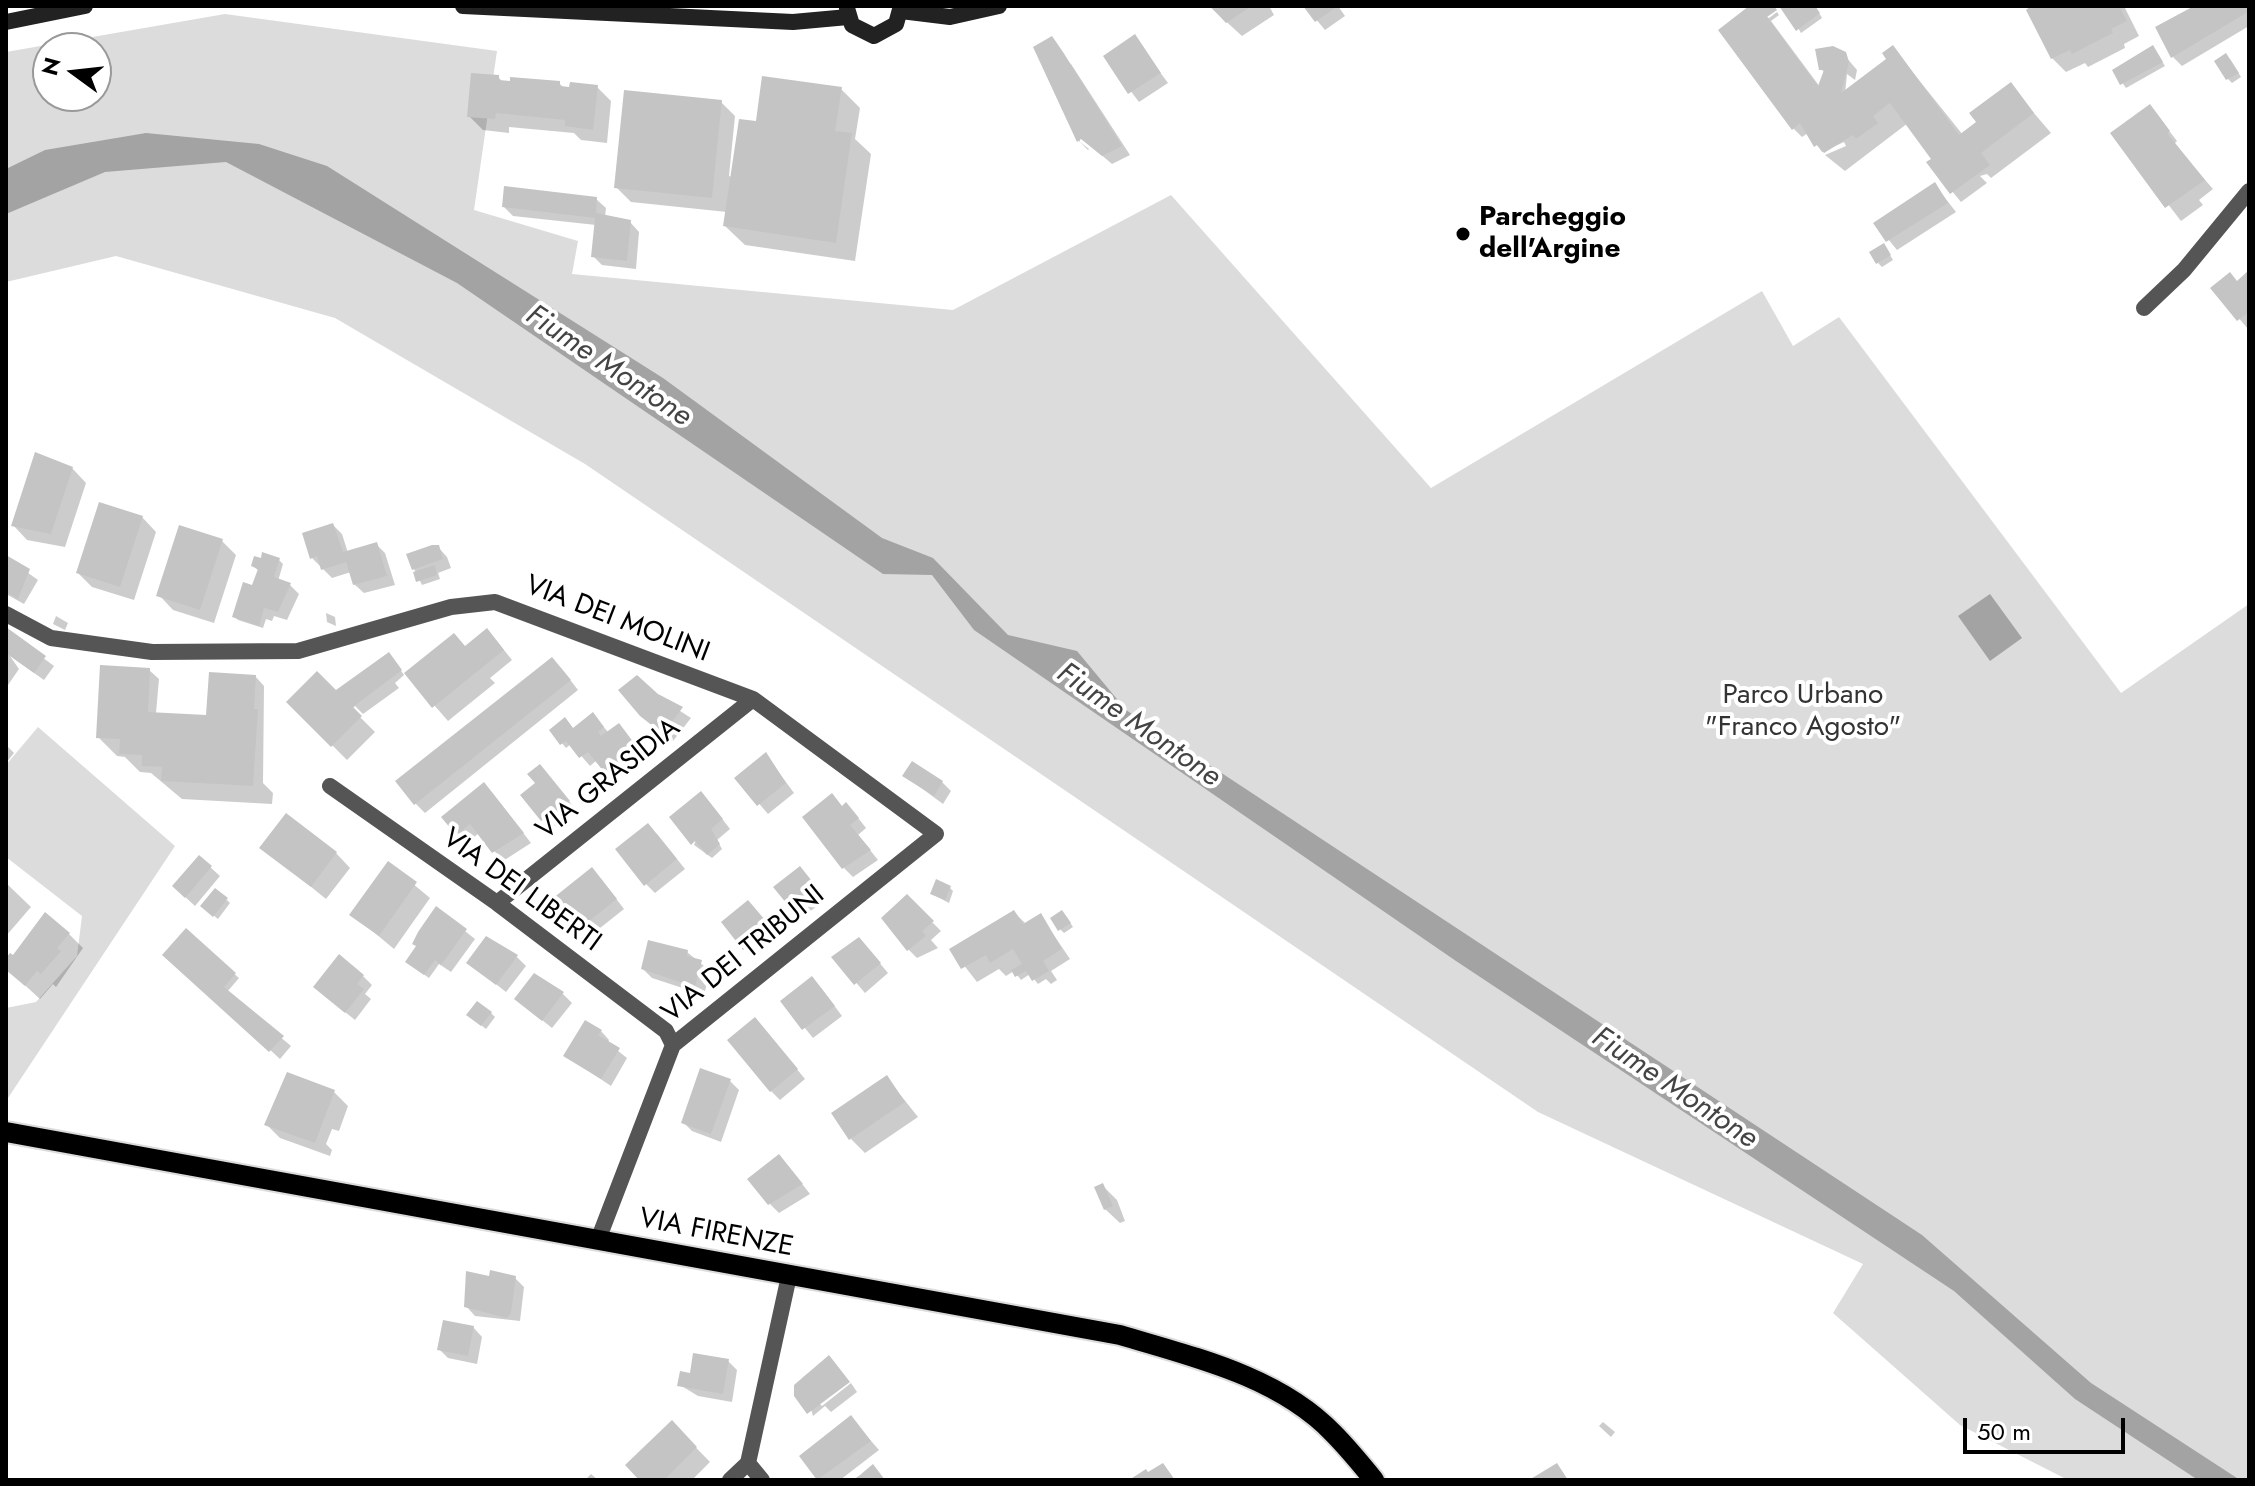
<!DOCTYPE html>
<html>
<head>
<meta charset="utf-8">
<style>
  body { margin:0 }
  #map { position:relative; width:2255px; height:1486px; overflow:hidden; background:#fff; font-family:Jost,sans-serif }
  canvas { display:block }
  .frame { position:absolute; inset:0; border:8px solid #000; pointer-events:none }
  .north { position:absolute; left:32px; top:32px; width:80px; height:80px; box-sizing:border-box; background:#fff; border:2px solid #999; border-radius:50%; rotate:285deg; font-size:22px; font-weight:700; line-height:32px; text-align:center; color:#000 }
  .north::after { content:''; display:block; margin:auto; width:28px; height:36px; background:#000; clip-path:polygon(50% 0,100% 100%,50% 72%,0 100%) }
  .scale { position:absolute; left:1963px; top:1418px; width:162px; height:36px; box-sizing:border-box; border:4px solid #000; border-top:0; padding-left:10px; font-size:24px; line-height:28px; white-space:nowrap; color:#000; -webkit-text-stroke:6px #fff; paint-order:stroke }
</style>
</head>
<body>
<div id="map">
<canvas width="2255" height="1486"></canvas>
<div class="frame"></div>
<div class="north">N</div>
<div class="scale">50 m</div>
</div>
<script>
const g = document.querySelector('canvas').getContext('2d');
g.lineJoin = 'round';
function fill(path, color) {
  g.fillStyle = color;
  g.fill(path, 'evenodd');
}
function stroke(path, color, width, dash) {
  g.strokeStyle = color;
  g.lineWidth = width;
  g.lineCap = dash ? 'butt' : 'round';
  g.setLineDash(dash || []);
  g.stroke(path);
}
function label(font, color, halo, rows, align = 'center') {
  g.font = font + ' Jost,sans-serif';
  g.lineWidth = 8;
  g.setLineDash([]);
  g.textBaseline = 'middle';
  g.strokeStyle = halo;
  g.fillStyle = color;
  for (const [text, x, y, turn = 0] of rows) {
    g.save();
    g.translate(x, y);
    g.rotate((+turn || 0) * Math.PI / 180);
    g.textAlign = isNaN(turn) ? turn : align;
    if (halo) g.strokeText(text, 0, 0);
    g.fillText(text, 0, 0);
    g.restore();
  }
}
fill(new Path2D(`
  M225,14l272,37 -23,159 104,31 -6,33 381,36 218,-115 260,293 331,-197 31,55 46,-29 282,376 128,-89v876h-181l-108,-55 -127,-112 30,-49 -325,-152 -953,-648 -250,-146 -219,-62 -110,26v-230zM48,48h48v48h-48z
  M38,727l137,119 -169,255v-93l30,-6 41,-46 5,-40 -76,-59v-92z`), '#dcdcdc');
fill(new Path2D(`
  M146,133l113,11 68,22 336,212 219,160 51,20 75,77 69,16 49,59 796,525 169,148 149,97h-42l-123,-81 -121,-108 -498,-330 -482,-331 -42,-55 -49,-1 -426,-291 -231,-121 -121,10 -99,42v-45l39,-19z
  M1990,594l32,44 -32,23 -32,-45z`), '#a3a3a3');
fill(new Path2D(`
  M1209,6h60l5,9 -32,21z
  M1305,6h33l7,10 -20,14z
  M1753,6h20l-7,10 3,2 8,-6 2,3 -8,6 49,66 5,-14 -4,-4 19,-19 17,20 -2,10 -8,-6 -2,20 57,-35 61,76 17,-11 30,-39 41,48 -60,45 -4,-4 -7,2 7,7 -26,19 -32,-39 5,-4 -26,-36 -63,48 -20,-16 21,-9 -2,-4 -22,10 -14,-19 -6,4 -9,-9z
  M1785,6h30l7,12 -21,15z
  M2033,6h91l15,30 -15,8 1,4 -37,19 -3,-4 -19,9 -14,-14z
  M2199,6h49l1,20 -67,40 -9,-9z
  M1134,37l34,46 -29,19 -34,-45z
  M2153,47l12,19 -39,22 -12,-17z
  M1036,48l35,16 59,91 -18,9 -32,-27v5l9,7 -1,1 -9,-9z
  M2230,59l11,18 -9,6 -4,-4z
  M498,77l6,6h55l6,6 32,-2 14,14 -4,42 -26,-3 -7,-7 -65,-6v6l-26,-3 -14,-14z
  M841,89l19,19 -5,31 16,15 -16,107 -110,-16 -20,-19 2,-14 -96,-10 -15,-15 105,-85 14,14 -6,60 3,1 25,-54z
  M2150,106l27,35 -3,3 39,45 -14,11 4,5 -22,16 -68,-88z
  M1935,185l21,27 -59,38 -22,-27z
  M596,199l10,9 -1,9 25,5 9,10 -3,37 -34,-4 -9,-9 3,-31 -83,-9 -9,-9z
  M1887,250l6,10 -11,7 -4,-4z
  M2249,273v55l-1,1 -35,-41 25,-5z
  M72,468l14,15 -21,64 -38,-7 -14,-15z
  M142,517l14,15 -22,68 -42,-13 -14,-14z
  M333,525l9,9 6,19 28,-9 9,9 10,32 -31,8 -10,-9 -3,-12 -19,6 -20,-20z
  M222,541l14,14 -22,68 -41,-13 -14,-15z
  M438,547l9,10 4,11 -13,5 2,6 -18,6 -8,-16z
  M6,557l32,23 -14,24 -18,-10z
  M279,560l4,4 -5,17 12,4 9,9 -12,26 -13,-4 -2,5 -6,-2 -3,9 -25,-8 -4,-4 19,-28 6,-17 -6,-5z
  M326,613l9,4 1,9 -9,-4z
  M56,616l12,7 -3,7 -12,-6z
  M6,630l48,36 -10,14 -34,-24 9,13 -13,19z
  M496,640l16,20 -22,18 5,5 -47,38 -41,-47 59,-27z
  M393,659l11,16 -9,8 4,5 -36,26 -8,-8 -3,3 23,23 -28,28 -58,-58 47,-9z
  M561,668l17,22 -153,123 -9,-9 -18,-23z
  M149,670l10,9 -3,34 52,5 47,-42 9,10 -1,97 10,10 -1,11 -90,-5 -31,-26 -11,-1 -15,-15 -8,-1 -19,-19z
  M657,696l34,22 -18,23 -32,-26z
  M593,715l16,18 9,-8 27,32 -31,23 -17,-20 -7,6 -19,-22 -5,4 -15,-18h22z
  M6,745l8,8 -8,10z
  M766,755l28,38 -26,21 -31,-36z
  M905,776l37,6 9,9 -8,13z
  M537,784l19,1 21,26 -26,18 -9,-9z
  M493,794l38,49 -28,18 -24,-28 -12,10 -23,-26z
  M710,803l20,26 -13,11 5,9 -10,9 -18,-13z
  M843,807l12,7 11,14 -8,7 20,25 -25,17 -9,-9z
  M657,834l28,35 -30,24 -9,-9z
  M262,847l74,6 14,15 -24,31z
  M199,857l21,19 -25,30 -12,-11z
  M388,863l42,35 -36,51 -42,-35z
  M809,878l18,22 -26,17 -9,-10z
  M601,879l23,30 -34,27 -35,-37z
  M6,883l25,24 -25,29z
  M949,887l4,4 -4,12 -17,-9z
  M907,897l34,34 -10,9 7,8 -21,10 -9,-9z
  M227,900l3,3 -12,16 -11,-9z
  M437,909l38,30 -24,33 -12,-8 -10,14 -17,-12z
  M757,912l21,25 -24,20 -9,-9z
  M1014,912l12,12 15,-8 29,43 -19,12 6,9 -6,4 -5,-5 -8,5 -8,-10 -9,6 -7,-9 -8,5 -7,-7 -22,13 -25,-32z
  M1066,916l7,11 -9,6 -4,-4z
  M186,931l53,47 -12,14 64,54 -11,13 -50,-46z
  M69,934l14,14 -27,39 -3,-3 -13,15 -34,-31v-7z
  M868,949l20,24 -23,20 -31,-36z
  M687,952l23,19 -6,24 -52,-17 -9,-9z
  M517,957l9,9 -20,26 -37,-29z
  M363,976l9,9 -7,9 6,5 -16,21 -30,-24z
  M821,988l21,28 -29,22 -30,-37z
  M563,994l9,9 -20,25 -36,-29z
  M491,1013l4,4 -9,12 -13,-10z
  M764,1029l41,50 -25,21 -9,-9z
  M601,1031l8,9 -1,3 19,15 -16,28 -45,-30z
  M887,1078l31,39 -53,36 -14,-14z
  M730,1081l9,9 -18,52 -29,-11 -9,-9z
  M334,1092l14,14 -9,25 -7,-2 -6,15 6,6 -2,6 -50,-18 -14,-14z
  M788,1166l22,28 -31,19 -9,-9z
  M1103,1186l14,14 8,21 -5,2 -15,-14z
  M491,1278h24l9,9 -4,34 -45,-5 -9,-10z
  M473,1327l9,10 -5,27 -29,-6 -9,-9z
  M829,1358l-10,45 3,3 29,-23 6,9 -26,20 -6,-6 -12,10 -11,-38z
  M728,1361l9,9 -5,32 -34,-6 -18,-11 11,-10z
  M851,1418l28,32 -39,30h-20l-19,-24z
  M1603,1422l12,10 -4,5 -12,-11z
  M672,1423l38,39 -18,18h-50z
  M591,1474l7,6h-13z`), '#0003');
fill(new Path2D(`
  M1210,6h42l-26,17z
  M1303,6h35l-23,16z
  M1749,6h25l3,4 -10,7 51,69 6,-16h-5l-4,-21 18,-3 13,6 3,10 -8,31 45,-34 -4,-6 11,-8 66,90 17,-13 -7,-9 42,-31 23,31 -53,40 9,12 -40,29 -24,-32 5,-3 -41,-56 -17,13 5,7 -22,16 -3,-4 -29,18 -7,-8 -3,2 -14,-24 -8,7 -74,-100z
  M1779,6h36l5,7 -24,18z
  M2031,6h88l8,15 -16,8 2,4 -41,21 -2,-4 -19,9 -25,-49z
  M2194,6h51l3,6 -77,46 -16,-31z
  M1135,34l26,39 -33,21 -25,-38z
  M1052,36l11,16 59,94 -20,10 -21,-17 -4,3 -44,-95z
  M2153,45l10,17 -43,23 -8,-15z
  M2226,53l13,20 -13,7 -12,-19z
  M471,73l28,2v5l11,1v-4l50,4v5l9,1 1,-5 28,3 -5,45 -28,-4v-6l-69,-7 -1,6 -28,-2z
  M762,76l80,11 -7,44 17,2 -16,110 -113,-17 16,-107 17,2z
  M624,90l98,10 -10,98 -98,-10z
  M2150,104l20,27 -3,2 38,47 -40,28 -55,-75z
  M1935,182l13,21 -62,39 -13,-19z
  M504,186l93,11 -1,16 35,7 -4,41 -36,-4 4,-39 -93,-11z
  M1884,243l7,12 -15,9 -7,-12z
  M2249,270v42l-12,9 -27,-33 20,-16 7,9z
  M35,452l38,15 -22,67 -40,-8z
  M99,502l44,14 -23,71 -44,-14z
  M333,523l10,29 34,-10 10,34 -34,9 -7,-23 -25,8 -4,-14 -7,3 -8,-26z
  M179,525l44,14 -23,71 -44,-14z
  M432,545h7l4,14 -31,11 -6,-16z
  M262,552l18,6 -6,19 17,6 -13,29 -14,-4 -5,18 -27,-9 11,-35 9,3 6,-16 -7,-3 3,-10 7,2z
  M6,555l24,14 -12,30 -12,-7z
  M435,565l2,10 -21,7 -3,-10z
  M6,627l40,29 -12,17 -28,-20z
  M487,628l17,22 -72,58 -28,-35 50,-40 11,13z
  M389,652l13,18 -49,37 9,9 -31,31 -45,-45 31,-31 19,19z
  M552,657l19,23 -157,125 -19,-24z
  M100,665l50,3 -2,44 58,3 3,-43 47,3 -2,34h4l-5,77 -92,-5 1,-14 -20,-1v-11l-23,-1 1,-15 -24,-1z
  M637,675l21,19 25,13 -20,27 -23,-18 -22,-26z
  M593,712l11,15 -6,5 3,4 18,-13 18,24 -33,25 -16,-20 -9,6 -13,-17 -6,4 -11,-15 16,-13 8,11z
  M766,752l20,31 -29,23 -23,-28z
  M912,761l31,20 -9,15 -32,-20z
  M540,764l30,37 -29,20 -21,-26 15,-12 -8,-9z
  M484,782l40,51 -32,20 -22,-29 -14,11 -15,-18z
  M701,791l22,28 -12,10 9,15 -13,11 -12,-14 -4,4 -22,-28z
  M832,793l10,13 4,-4 13,16 -9,7 21,25 -29,19 -40,-52z
  M286,813l51,39 -26,35 -52,-39z
  M648,823l29,36 -33,27 -29,-37z
  M199,855l13,11 -27,32 -13,-12z
  M388,861l29,21 -38,54 -30,-21z
  M800,866l19,24 -28,19 -18,-22z
  M592,867l25,32 -37,29 -28,-29z
  M936,879l15,7 -6,14 -15,-6z
  M215,888l13,10 -15,19 -13,-11z
  M907,894l27,27 -12,10 4,5 -19,15 -26,-33z
  M748,900l23,27 -28,23 -22,-28z
  M436,906l31,23 -26,36 -6,-5 -11,15 -19,-13 11,-16 -4,-2 6,-12z
  M1014,910l9,14 18,-11 21,36 -19,12 6,10 -17,10 -6,-10 -11,6 -4,-7 11,-6 -9,-15 -23,14 -4,-8 -25,14 -12,-20z
  M1062,910l9,13 -13,8 -8,-13z
  M45,912l25,21 -13,15 4,3 -20,23 -4,-3 -12,15 -19,-16v-12l4,-5 3,2z
  M186,928l50,45 -12,14 60,49 -15,16 -107,-97z
  M486,936l32,19 -22,30 -30,-22z
  M859,937l22,26 -27,22 -23,-28z
  M648,940l40,10 -1,6 15,4 -7,27 -54,-18z
  M339,954l25,21 -7,9 7,5 -19,24 -32,-26z
  M534,973l30,19 -22,29 -28,-22z
  M812,976l23,30 -33,24 -22,-29z
  M477,1001l15,11 -11,14 -15,-11z
  M755,1017l43,52 -28,23 -43,-52z
  M585,1020l17,10 -4,5 22,13 -19,31 -38,-23z
  M700,1068l31,11 -20,55 -30,-11z
  M287,1072l48,18 -20,53 -51,-18z
  M887,1075l18,27 -56,38 -18,-27z
  M779,1154l24,30 -35,21 -21,-26z
  M1103,1183l10,23 -9,4 -10,-23z
  M490,1270l26,6 -5,37 -4,5 -43,-11 2,-36 23,5z
  M443,1320l31,6 -6,30 -31,-6z
  M693,1353l36,6 -6,35 -46,-8 3,-15 10,2z
  M829,1355l21,27 -43,32 -13,-18v-11z
  M851,1415l20,26 -54,39 -18,-24z
  M672,1420l25,27 -33,33h-25l-14,-15z
  M1163,1463l12,17h-46l17,-11 2,3z
  M1557,1463l11,17h-39z
  M873,1464l12,16h-32l7,-5z`), '#c4c4c4');
const primary = new Path2D(`
  M6,1132l1114,203c73,22 158,41 213,98 15,15 28,31 41,47`);
stroke(primary, '#dbdbdb', 24);
stroke(new Path2D(`
  M2144,308l40,-38 65,-79
  M6,614l45,24 101,14 146,-1 153,-44 44,-5 258,97 183,135 -263,211 -75,195
  M330,786l167,117 169,128 7,14
  M497,903l256,-204
  M748,1463l41,-187
  M748,1463l14,17
  M730,1480l18,-17`), '#555', 16);
stroke(new Path2D(`
  M463,6l330,16 55,-5
  M847,8l5,17 22,11 22,-12 5,-18
  M901,11l49,6 49,-11
  M6,22l79,-16`), '#222', 16);
stroke(primary, '#000', 20);
for (const [x, y, r, color] of [
  [1463,234,8,"#000"]
]) {
  const dot = new Path2D();
  dot.arc(x, y, r, 0, 2 * Math.PI);
  g.fillStyle = color;
  g.fill(dot);
  stroke(dot, '#fff', 3);
}
label('bold 28px', '#000', '#fff', [
  ["Parcheggio",1479,218],
  ["dell'Argine",1479,250]
], 'left');
label('28px', '#000', '#fff', [
  ["VIA DEI MOLINI",617,620,21],
  ["VIA GRASIDIA",609,780,-39],
  ["VIA DEI LIBERTI",521,891,36],
  ["VIA DEI TRIBUNI",744,955,-39],
  ["VIA FIRENZE",716,1234,11]
]);
label('28px', '#333', '#fff', [
  ["Parco Urbano",1803,696],
  ["\"Franco Agosto\"",1803,728]
]);
label('italic 30px', '#444', '#fff', [
  ["Fiume Montone",608,367,34],
  ["Fiume Montone",1138,726,35],
  ["Fiume Montone",1674,1089,34]
]);
</script>
</body>
</html>
